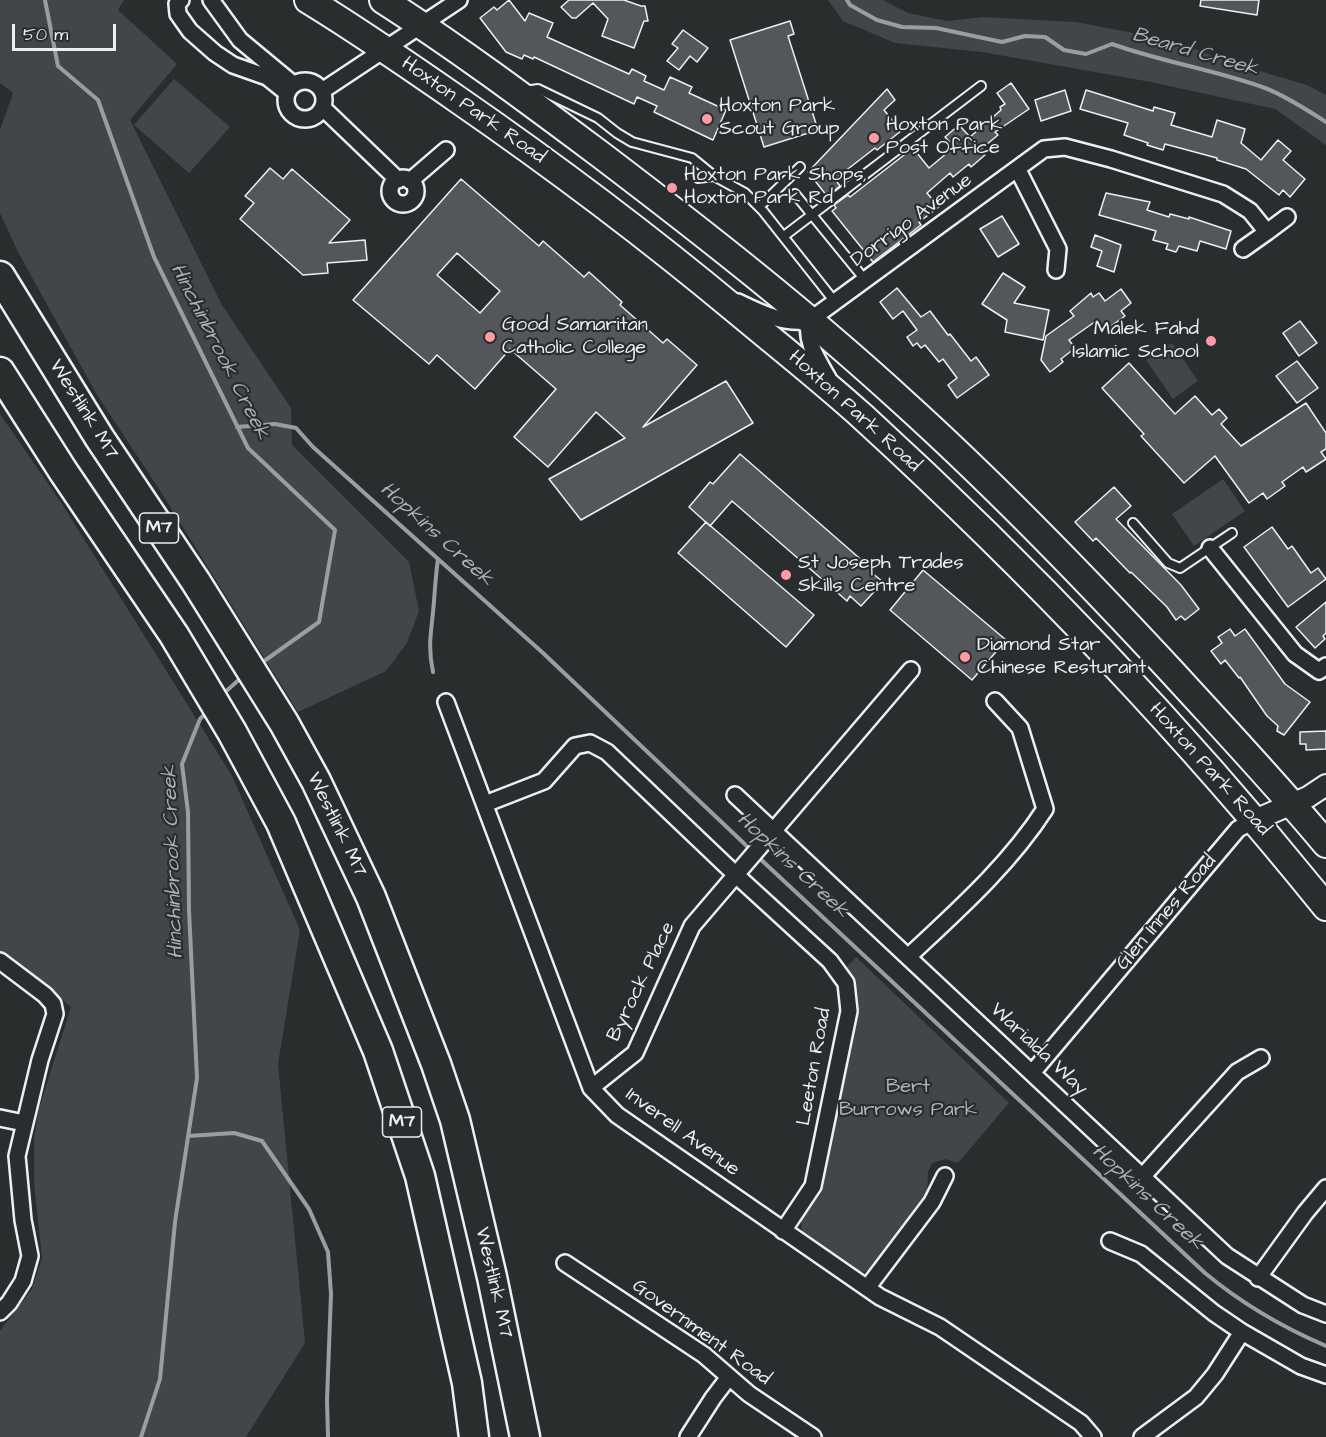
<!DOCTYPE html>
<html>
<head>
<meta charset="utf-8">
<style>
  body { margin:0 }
  #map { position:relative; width:1326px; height:1437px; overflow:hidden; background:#2a2d2e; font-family:"Architects Daughter",sans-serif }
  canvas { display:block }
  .scale { position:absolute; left:12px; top:24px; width:104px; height:27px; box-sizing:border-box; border:3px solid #e8f1f8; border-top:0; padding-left:8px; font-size:18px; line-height:21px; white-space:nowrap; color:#e8f1f8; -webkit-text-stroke:4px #2a2d2e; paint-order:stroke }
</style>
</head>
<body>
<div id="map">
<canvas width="1326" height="1437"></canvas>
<div class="scale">50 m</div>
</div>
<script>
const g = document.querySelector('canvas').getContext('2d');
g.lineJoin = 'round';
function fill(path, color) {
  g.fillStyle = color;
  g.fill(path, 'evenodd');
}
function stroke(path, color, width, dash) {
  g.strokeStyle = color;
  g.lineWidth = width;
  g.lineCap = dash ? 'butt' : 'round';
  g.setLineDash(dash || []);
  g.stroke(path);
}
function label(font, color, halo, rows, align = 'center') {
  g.font = font + ' "Architects Daughter",sans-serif';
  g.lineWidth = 4.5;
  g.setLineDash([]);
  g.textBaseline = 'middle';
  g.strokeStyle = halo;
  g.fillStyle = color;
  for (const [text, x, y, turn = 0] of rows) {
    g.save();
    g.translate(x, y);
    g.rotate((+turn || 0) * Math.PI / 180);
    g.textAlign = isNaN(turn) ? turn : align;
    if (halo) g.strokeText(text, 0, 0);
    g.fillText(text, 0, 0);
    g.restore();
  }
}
fill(new Path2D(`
  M0,0h124l-6,10 59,54 -47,56 92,185 69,103 1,37 117,117 10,49 -12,32 -21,28 -88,41 -137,-220 -64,-97 -79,-143 -18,-39v-83l13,-37 -13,-10z
  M828,0h55l25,13 39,8 37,-4 91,5 96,18 61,23 75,22 19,10v50l-51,-36 -124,-27 -169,-30 -87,-9 -52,-22z
  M174,79l56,48 -41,46 -55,-48z
  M1172,343l26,38 -25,18 -27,-39z
  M0,414l62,90 170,272 68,154 -22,134 27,279 -59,94h-246v-106l32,-42 10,-31 -8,-75v-44l4,-27 33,-105 -71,-56z
  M1223,479l22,32 -51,35 -22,-32z
  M856,957l153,146 -51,60 -13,-4 -13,4 -4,9 -1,25 -52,71 -12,4 -7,-1 -51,-34 -3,-4 -1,-13 20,-36 37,-172 -2,-28 -10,-16z`), '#424648');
stroke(new Path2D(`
  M45,0l13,66 40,34 56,157 94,191 87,82 -16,92 -59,42
  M847,0l3,5 27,15 25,7 34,1 66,14 23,-6 20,1 19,13 22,4 26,-10c50,18 104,26 153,44 21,8 42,22 61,34
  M237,427l38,-3 21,4 17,19 230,206 208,197
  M433,672c-6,-28 -1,-43 1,-71 1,-14 2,-28 4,-42
  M223,694l19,-17
  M756,855l449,418c36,30 77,54 121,73
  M188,1136l46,-3 28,8 47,68 19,43 3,42 -4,106 1,37
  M141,1437l19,-58 15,-157 22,-144 -8,-168 -1,-98 -6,-48 18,-45 8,-8`), '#989fa3', 4);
const building = new Path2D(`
  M509,0l16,21 4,-8 24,10 -6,14 82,37 3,-5 14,7 -2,5 20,9 6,-13 22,10 -3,6 37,17 -13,30 -59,-28 3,-6 -20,-9 -3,7 -100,-47 -1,2 -9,-4 -2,4 -16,-7 -26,-34 14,-11 3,3z
  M569,0h55l17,6h4l3,15h-4l-10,27 -32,-12 6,-17 -15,-16 -17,15h-4l-11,-11z
  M1201,0h58l-2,15 -57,-9z
  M790,21l4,13 -6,2 30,94 -54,17 -34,-107z
  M683,30l25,18 -11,14 -7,-6 -11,14 -12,-9 11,-13 -6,-4z
  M1011,83l18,26 -34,23 3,3 -18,15 5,5 -14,12 -2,-3 -16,13 -3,-4 -23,20 12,14 -20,15 2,3 -48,37 -41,-51 4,-3 -2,-3 14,-10 2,2 63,-49 16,20 25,-21 -9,-10 14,-12 11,12 31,-27 -1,-3 5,-3 -8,-11z
  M887,89l8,11 -11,10 17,21 -24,19 -2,-2 -40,31 5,7 -13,10 -19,-24z
  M1065,90l6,21 -30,10 -6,-21z
  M1086,90l67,21 1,-4 21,6 -4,12 41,12 5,-17 28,9 -4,14 20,17 17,-20 13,11 -8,9 22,19 -15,18 -7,-7 -4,5 -33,-26 -29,-9v-2l-52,-14 -2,6 -16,-5 1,-2 -24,-8 4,-12 -48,-14z
  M270,168l13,11 9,-10 58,51 -21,23 36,-3 2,20 -40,3 1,10 -25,2 -63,-56 14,-16 -9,-7z
  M461,179l78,67 4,-5 41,36 5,-5 33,30 -2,3 43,38 4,-4 30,26 -54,62 83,-46 27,42 -172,97 -32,-41 76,-41 -29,-26 -48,55 -34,-30 42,-48 -46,-40 -35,40 -38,-34 -8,9 -76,-64zM457,253l43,38 -20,22 -43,-38z
  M1106,193l44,9 -3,8 22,7 1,-3 19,5v-2l42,14 -5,18 -26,-8 -3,10 -18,-5 -3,6 -10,-3 2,-5 -15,-4 3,-9 -57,-16z
  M1002,216l17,28 -21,13 -18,-28z
  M1095,235l26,10 -7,27 -17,-6 5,-15 -11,-4z
  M1003,273l22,14 -11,16 35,7 -6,30 -38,-8 2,-12 -25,-16z
  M897,288l24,29 9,-6 18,24 2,-1 21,27 5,-4 13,18 -32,23 -9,-13 9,-7 -14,-19 -4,3 -14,-17 -4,3 -4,-5 -4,3 -6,-9 10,-7 -14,-19 -10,8 -13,-17z
  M1121,289l10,14 -10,8 4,5 -22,16 -7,-11 -27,19 6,8 -14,11 2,3 -13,10 -9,-12 5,-24 28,-20 -4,-5 21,-18 2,4 6,-4 6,8z
  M1300,321l17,22 -18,13 -16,-23z
  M1297,361l21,27 -21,15 -21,-27z
  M1129,363l46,51 20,-18 17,19 7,-6 8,9 -6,6 20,22 65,-43 20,30v16l-5,3 5,7 -20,13 -3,-5 -21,15 3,4 -18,13 -4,-6 -14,10 -34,-47 -31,27 -43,-47 3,-2 -42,-46z
  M740,454l133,116 -2,2 12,10 -22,24 -11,-10 -3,5 -115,-100 -22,25 -21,-19 21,-25 3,2z
  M1114,487l17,19 -15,13 65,66 18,24 -14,11 -4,-4 -5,4 -9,-13 -36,-35 -1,1 -34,-35 -3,3 -18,-19z
  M706,522l108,93 -28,32 -108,-94z
  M1272,527l16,22 4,-3 19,27 7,-5 8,11 -38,28 -44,-60z
  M923,570l83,70 -34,40 -82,-70z
  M1326,602v31l-3,3 2,3 -10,9 -19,-21z
  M1230,629l5,7 10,-7 40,55 25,18 -26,33 -7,-4 1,-5 -11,-10 -27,-39 -1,1 -14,-18 -4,4 -10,-13 11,-8 -4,-6z
  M1326,731v18l-20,1v-6h-6v-12z`);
fill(building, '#535759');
stroke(building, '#e8f1f8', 1.5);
const service = new Path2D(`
  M525,91l13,-2 60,29 19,15 15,9 60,16 22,18
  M698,178l16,-2 31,17 18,18 72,91
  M795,194l71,87
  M759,207l41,-40
  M784,236l197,-150
  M1133,523l35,40 12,5 52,-35`);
const minor = new Path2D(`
  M181,0l-4,4 1,10 12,17 25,22 18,12 34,12 20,16
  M211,0l29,40 53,44
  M286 100a19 19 0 1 1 38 0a19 19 0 1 1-38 0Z
  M322,91l137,-91
  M323,108l75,72
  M1018,170l40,79 -2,21
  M390 191a13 13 0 1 1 26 0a13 13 0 1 1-26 0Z
  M410,181l36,-31
  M1243,249l24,-17
  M738,302c23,11 46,23 72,18l234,-171 21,-2 46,12 112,35 27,17 17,21 20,-15
  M810,320c-6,21 8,40 18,58
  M1210,548l85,106 24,17 7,-5
  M446,702l145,386 26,27 250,173 13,9 60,30 141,96 12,14
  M735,795l492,461 76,49 23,9
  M485,804l59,-23 31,-35 15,-3 17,9 129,123 94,86 16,22 3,28 -36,175 -30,45
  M908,957c49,-46 101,-92 137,-148l-25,-81 -25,-27
  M0,961l45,34 8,9 2,10 -15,46 -23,96 6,64 7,36 -7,25 -14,22 -9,9
  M1032,1073l206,-244 17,-9
  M591,1088l44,-35 57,-127 219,-256
  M0,1118l24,5
  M1142,1177l95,-105 24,-14
  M1110,1241l31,13 73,59 28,19 59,34 25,9
  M565,1263l139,92 45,39 64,43
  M1258,1278l47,-65 21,-25
  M867,1288l65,-86 13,-26
  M688,1437l25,-39 16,-21
  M1142,1437l54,-40 19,-23 27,-42`);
const tertiary = new Path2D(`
  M1255,820l53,-23 18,-12`);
const primary = new Path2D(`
  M308,0c51,31 100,65 149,99 97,67 190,137 280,212 42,35 85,69 126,106 166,152 322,315 463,490
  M383,0c75,48 147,102 218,155 104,79 206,159 302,247 94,85 183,177 270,271 52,57 104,112 153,171`);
const motorway = new Path2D(`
  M0,276l99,161 97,145 88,141 32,58 55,116 65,167 19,56 37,157 33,160
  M0,372l63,99 111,164 58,97 49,91 97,228 42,125 47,207 7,54`);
stroke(service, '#e8f1f8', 12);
stroke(minor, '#e8f1f8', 20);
stroke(tertiary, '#e8f1f8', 24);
stroke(primary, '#e8f1f8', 30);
stroke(motorway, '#e8f1f8', 33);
stroke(service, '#2a2d2e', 8);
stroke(minor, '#2a2d2e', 15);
stroke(tertiary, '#2a2d2e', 20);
stroke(primary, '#2a2d2e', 26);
stroke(motorway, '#2a2d2e', 28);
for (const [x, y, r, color] of [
  [707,119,6,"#ff9aa2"],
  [874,138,6,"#ff9aa2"],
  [672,188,6,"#ff9aa2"],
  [490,337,6,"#ff9aa2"],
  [1211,341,6,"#ff9aa2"],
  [786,575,6,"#ff9aa2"],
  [965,657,6,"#ff9aa2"]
]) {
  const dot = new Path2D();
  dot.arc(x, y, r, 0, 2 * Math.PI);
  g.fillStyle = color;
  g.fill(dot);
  stroke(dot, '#2a2d2e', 2);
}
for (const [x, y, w] of [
  [159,528,39],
  [402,1122,39]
]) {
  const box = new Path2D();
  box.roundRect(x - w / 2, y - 15, w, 30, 4.5);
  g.fillStyle = '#2a2d2e';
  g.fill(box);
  stroke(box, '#e8f1f8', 1.5);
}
label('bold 18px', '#e8f1f8', null, [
  ["M7",159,528],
  ["M7",402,1122]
]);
label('20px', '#e8f1f8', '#2a2d2e', [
  ["Hoxton Park",719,107],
  ["Scout Group",719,130],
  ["Hoxton Park",886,126],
  ["Post Office",886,149],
  ["Hoxton Park Shops,",684,176],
  ["Hoxton Park Rd",684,199],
  ["Good Samaritan",502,326],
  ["Catholic College",502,349],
  ["Malek Fahd",1199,330,"right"],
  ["Islamic School",1199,353,"right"],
  ["St Joseph Trades",798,564],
  ["Skills Centre",798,587],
  ["Diamond Star",977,646],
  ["Chinese Resturant",977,669]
], 'left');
label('20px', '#e8f1f8', '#2a2d2e', [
  ["Hoxton Park Road",473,111,35],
  ["Dorrigo Avenue",912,221,-36],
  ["Westlink M7",83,410,58],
  ["Hoxton Park Road",854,412,42],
  ["Hoxton Park Road",1209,770,48],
  ["Westlink M7",336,825,64],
  ["Glen Innes Road",1167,913,-50],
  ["Byrock Place",642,982,-64],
  ["Warialda Way",1038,1050,43],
  ["Leeton Road",815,1067,-80],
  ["Inverell Avenue",682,1133,36],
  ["Westlink M7",493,1283,77],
  ["Government Road",701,1333,36]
]);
label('20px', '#aeb5ba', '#2a2d2e', [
  ["Bert",908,1088],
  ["Burrows Park",908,1111]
]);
label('italic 21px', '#acb3b9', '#2a2d2e', [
  ["Beard Creek",1195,53,16],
  ["Hinchinbrook Creek",219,352,63],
  ["Hopkins Creek",436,535,42],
  ["Hinchinbrook Creek",174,862,-92],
  ["Hopkins Creek",792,866,43],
  ["Hopkins Creek",1147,1198,43]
]);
</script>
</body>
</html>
